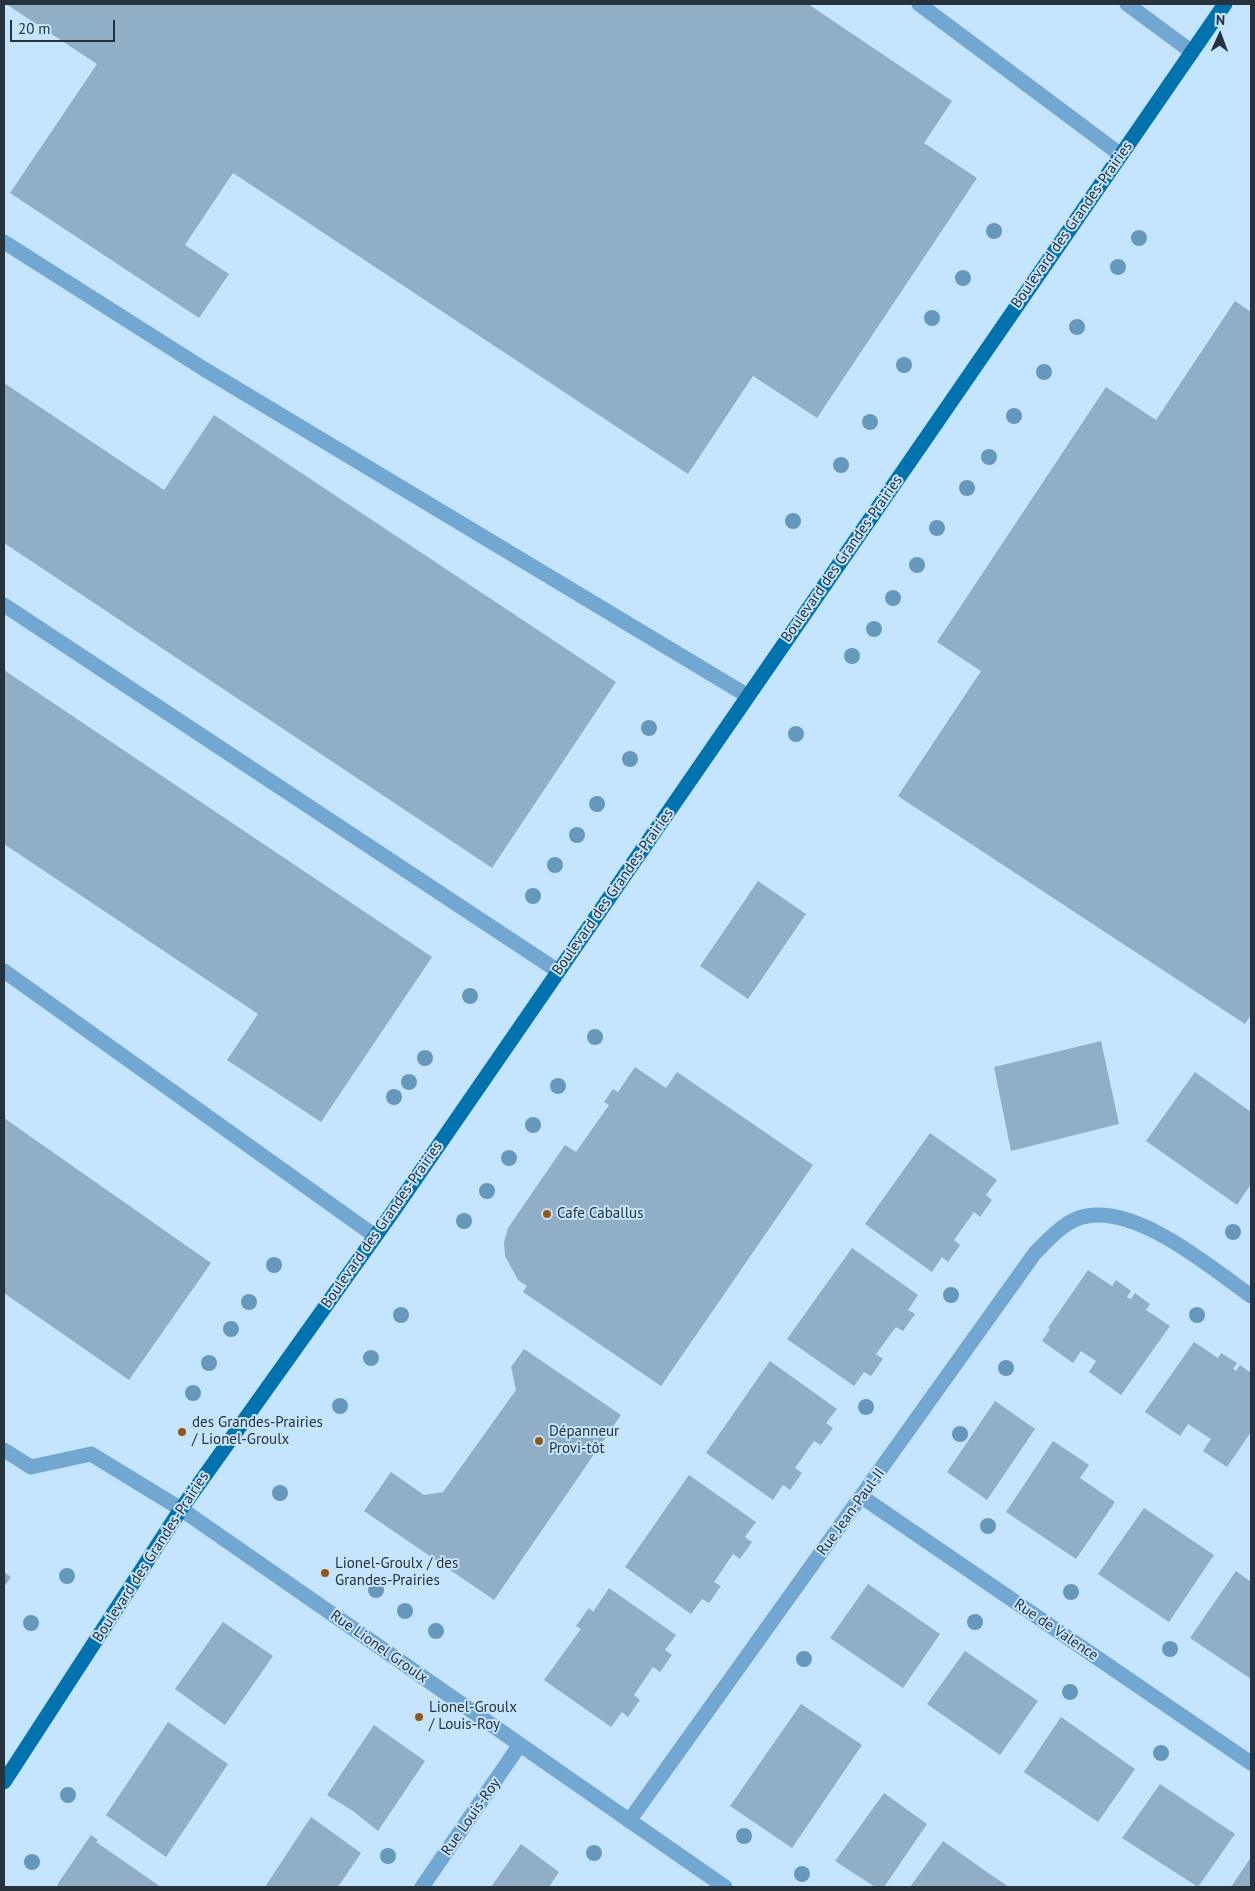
<!DOCTYPE html>
<html>
<head>
<meta charset="utf-8">
<style>
  body { margin:0 }
  #map { position:relative; width:1255px; height:1891px; overflow:hidden; background:#c5e4fe; font-family:"PT Sans",sans-serif }
  canvas { display:block }
  .frame { position:absolute; inset:0; border:5px solid #26323c; pointer-events:none }
  .north { position:absolute; left:1195px; top:10px; width:50px; height:50px; -webkit-text-stroke:4px #c5e4fe; paint-order:stroke; rotate:2deg; font-size:14px; font-weight:700; line-height:20px; text-align:center; color:#26323c }
  .north::after { content:''; display:block; margin:auto; width:18px; height:22px; background:#26323c; clip-path:polygon(50% 0,100% 100%,50% 72%,0 100%) }
  .scale { position:absolute; left:10px; top:20px; width:105px; height:22px; box-sizing:border-box; border:2px solid #26323c; border-top:0; padding-left:6px; font-size:15px; line-height:18px; white-space:nowrap; color:#26323c; -webkit-text-stroke:4px #c5e4fe; paint-order:stroke }
</style>
</head>
<body>
<div id="map">
<canvas width="1255" height="1891"></canvas>
<div class="frame"></div>
<div class="north">N</div>
<div class="scale">20 m</div>
</div>
<script>
const g = document.querySelector('canvas').getContext('2d');
g.lineJoin = 'round';
function fill(path, color) {
  g.fillStyle = color;
  g.fill(path, 'evenodd');
}
function stroke(path, color, width, dash) {
  g.strokeStyle = color;
  g.lineWidth = width;
  g.lineCap = dash ? 'butt' : 'round';
  g.setLineDash(dash || []);
  g.stroke(path);
}
function label(font, color, halo, rows, align = 'center') {
  g.font = font + ' "PT Sans",sans-serif';
  g.lineWidth = 4;
  g.setLineDash([]);
  g.textBaseline = 'middle';
  g.strokeStyle = halo;
  g.fillStyle = color;
  for (const [text, x, y, turn = 0] of rows) {
    g.save();
    g.translate(x, y);
    g.rotate((+turn || 0) * Math.PI / 180);
    g.textAlign = isNaN(turn) ? turn : align;
    if (halo) g.strokeText(text, 0, 0);
    g.fillText(text, 0, 0);
    g.restore();
  }
}
fill(new Path2D(`
  M6,4h802l144,97 -28,42 53,35 -160,240 -64,-42 -65,98 -455,-301 -48,72 44,29 -30,44 -189,-125 87,-129z
  M1235,301l16,11v703l-6,9 -347,-228 83,-125 -44,-29 169,-255 50,33z
  M4,383l160,107 50,-75 402,267 -124,186 -488,-325z
  M4,670l428,287 -111,165 -94,-62 31,-46 -254,-170z
  M758,881l48,33 -58,85 -48,-33z
  M1101,1041l18,83 -108,27 -17,-84z
  M635,1067l31,21 11,-16 136,93 -152,221 -138,-94 4,-6 -9,-6 -13,-24 -1,-14 4,-14 57,-83 11,7 33,-47 -5,-3 9,-13 5,3z
  M1195,1072l56,40v72l-14,21 -91,-64z
  M4,1118l207,145 -82,117 -125,-87z
  M930,1133l67,47 -11,15 6,5 -12,17 -6,-5 -20,28 6,5 -12,17 -6,-5 -10,15 -67,-48z
  M852,1248l66,47 -10,15 7,4 -12,17 -7,-4 -20,27 7,5 -12,17 -7,-4 -10,14 -67,-47z
  M1088,1270l24,16 4,-6 15,11 -4,6 4,2 4,-6 15,11 -4,6 24,16 -49,69 -32,-23 7,-11 -15,-10 -8,12 -31,-22 8,-12 -2,-1z
  M1194,1342l24,16 3,-5 16,10 -4,6 3,2 4,-6 11,8v59l-24,35 -24,-16 8,-12 -23,-15 -8,12 -35,-24z
  M524,1349l97,66 -127,185 -130,-89 27,-39 33,23 19,-3 73,-102 -5,-23z
  M770,1361l67,48 -11,14 7,5 -12,17 -7,-4 -19,27 7,5 -12,17 -7,-5 -10,15 -67,-47z
  M995,1401l40,28 -48,71 -40,-28z
  M1053,1441l36,24 -9,13 35,24 -39,57 -70,-47z
  M689,1475l67,47 -11,15 7,5 -12,17 -7,-5 -19,28 7,4 -12,17 -7,-4 -11,15 -66,-47z
  M1144,1508l70,47 -45,67 -71,-48z
  M1236,1571l15,11v97l-61,-41z
  M4,1572l7,5 -7,10z
  M868,1584l72,50 -37,54 -73,-50z
  M609,1588l67,47 -11,15 7,5 -12,17 -7,-5 -19,28 6,5 -12,17 -6,-5 -11,15 -67,-47 37,-51 -5,-3 13,-18 4,4z
  M223,1622l50,34 -48,69 -50,-36z
  M965,1651l73,50 -38,54 -73,-51z
  M801,1704l61,41 -70,103 -62,-42z
  M1061,1717l74,52 -37,53 -74,-50z
  M168,1722l60,42 -62,93 -60,-42z
  M374,1725l51,36 -47,70 -25,-20 -26,-16z
  M1160,1784l75,50 -37,53 -76,-49z
  M884,1793l43,31 -43,63h-9l-40,-26z
  M311,1817l50,36 -23,34h-73z
  M91,1835l7,5 -2,2 65,45h-101l-3,-2z
  M943,1841l41,29 25,17h-99z
  M521,1844l38,28 -10,15h-58z
  M1251,1857v30h-20z`), '#90aec6');
stroke(new Path2D(`
  M919,4l202,151
  M1127,4l65,48
  M4,242l200,127 544,327
  M4,605l554,366
  M4,971l371,265
  M4,1450l27,17 60,-13 90,55 544,378
  M862,1497l389,266
  M629,1821l406,-568c14,-14 31,-34 52,-37 53,-9 123,51 164,80
  M422,1887l97,-141`), '#71a7d1', 15);
stroke(new Path2D(`
  M4,1782l177,-273 211,-296 833,-1209`), '#0073af', 15);
g.fillStyle = '#6698bb';
for (const [x, y] of [
  [994,231],
  [1139,238],
  [1118,267],
  [963,278],
  [932,318],
  [1077,327],
  [904,365],
  [1044,372],
  [1014,416],
  [870,422],
  [989,457],
  [841,465],
  [967,488],
  [793,521],
  [937,528],
  [917,565],
  [893,598],
  [874,629],
  [852,656],
  [649,728],
  [796,734],
  [630,759],
  [597,804],
  [577,835],
  [555,865],
  [533,896],
  [470,996],
  [595,1037],
  [425,1058],
  [409,1082],
  [558,1086],
  [394,1097],
  [533,1125],
  [509,1158],
  [487,1191],
  [464,1221],
  [1233,1232],
  [274,1265],
  [951,1295],
  [249,1302],
  [401,1315],
  [1197,1315],
  [231,1329],
  [371,1358],
  [209,1363],
  [1006,1368],
  [193,1393],
  [340,1406],
  [866,1407],
  [960,1434],
  [280,1493],
  [988,1526],
  [67,1576],
  [376,1590],
  [1071,1592],
  [405,1611],
  [975,1622],
  [31,1623],
  [436,1631],
  [1170,1649],
  [804,1659],
  [1070,1692],
  [1161,1753],
  [68,1795],
  [744,1836],
  [594,1853],
  [388,1856],
  [32,1862],
  [802,1874]
]) {
  g.beginPath();
  g.arc(x, y, 8, 0, 2 * Math.PI);
  g.fill();
}
for (const [x, y, r, color] of [
  [547,1214,5,"#925716"],
  [182,1432,5,"#925716"],
  [539,1441,5,"#925716"],
  [325,1573,5,"#925716"],
  [419,1717,5,"#925716"]
]) {
  const dot = new Path2D();
  dot.arc(x, y, r, 0, 2 * Math.PI);
  g.fillStyle = color;
  g.fill(dot);
  stroke(dot, '#c5e4fe', 2);
}
label('15px', '#26323c', '#c5e4fe', [
  ["Boulevard des Grandes-Prairies",1072,225,-55],
  ["Boulevard des Grandes-Prairies",842,559,-55],
  ["Boulevard des Grandes-Prairies",613,892,-55],
  ["Boulevard des Grandes-Prairies",382,1225,-55],
  ["Rue Jean-Paul-II",851,1512,-54],
  ["Boulevard des Grandes-Prairies",151,1557,-57],
  ["Rue de Valence",1056,1630,34],
  ["Rue Lionel Groulx",379,1647,35],
  ["Rue Louis-Roy",471,1817,-55]
]);
label('15px', '#26323c', '#c5e4fe', [
  ["Cafe Caballus",557,1214],
  ["des Grandes-Prairies",192,1423],
  ["/ Lionel-Groulx",192,1440],
  ["Dépanneur",549,1432],
  ["Provi-tôt",549,1449],
  ["Lionel-Groulx / des",335,1564],
  ["Grandes-Prairies",335,1581],
  ["Lionel-Groulx",429,1708],
  ["/ Louis-Roy",429,1725]
], 'left');
</script>
</body>
</html>
